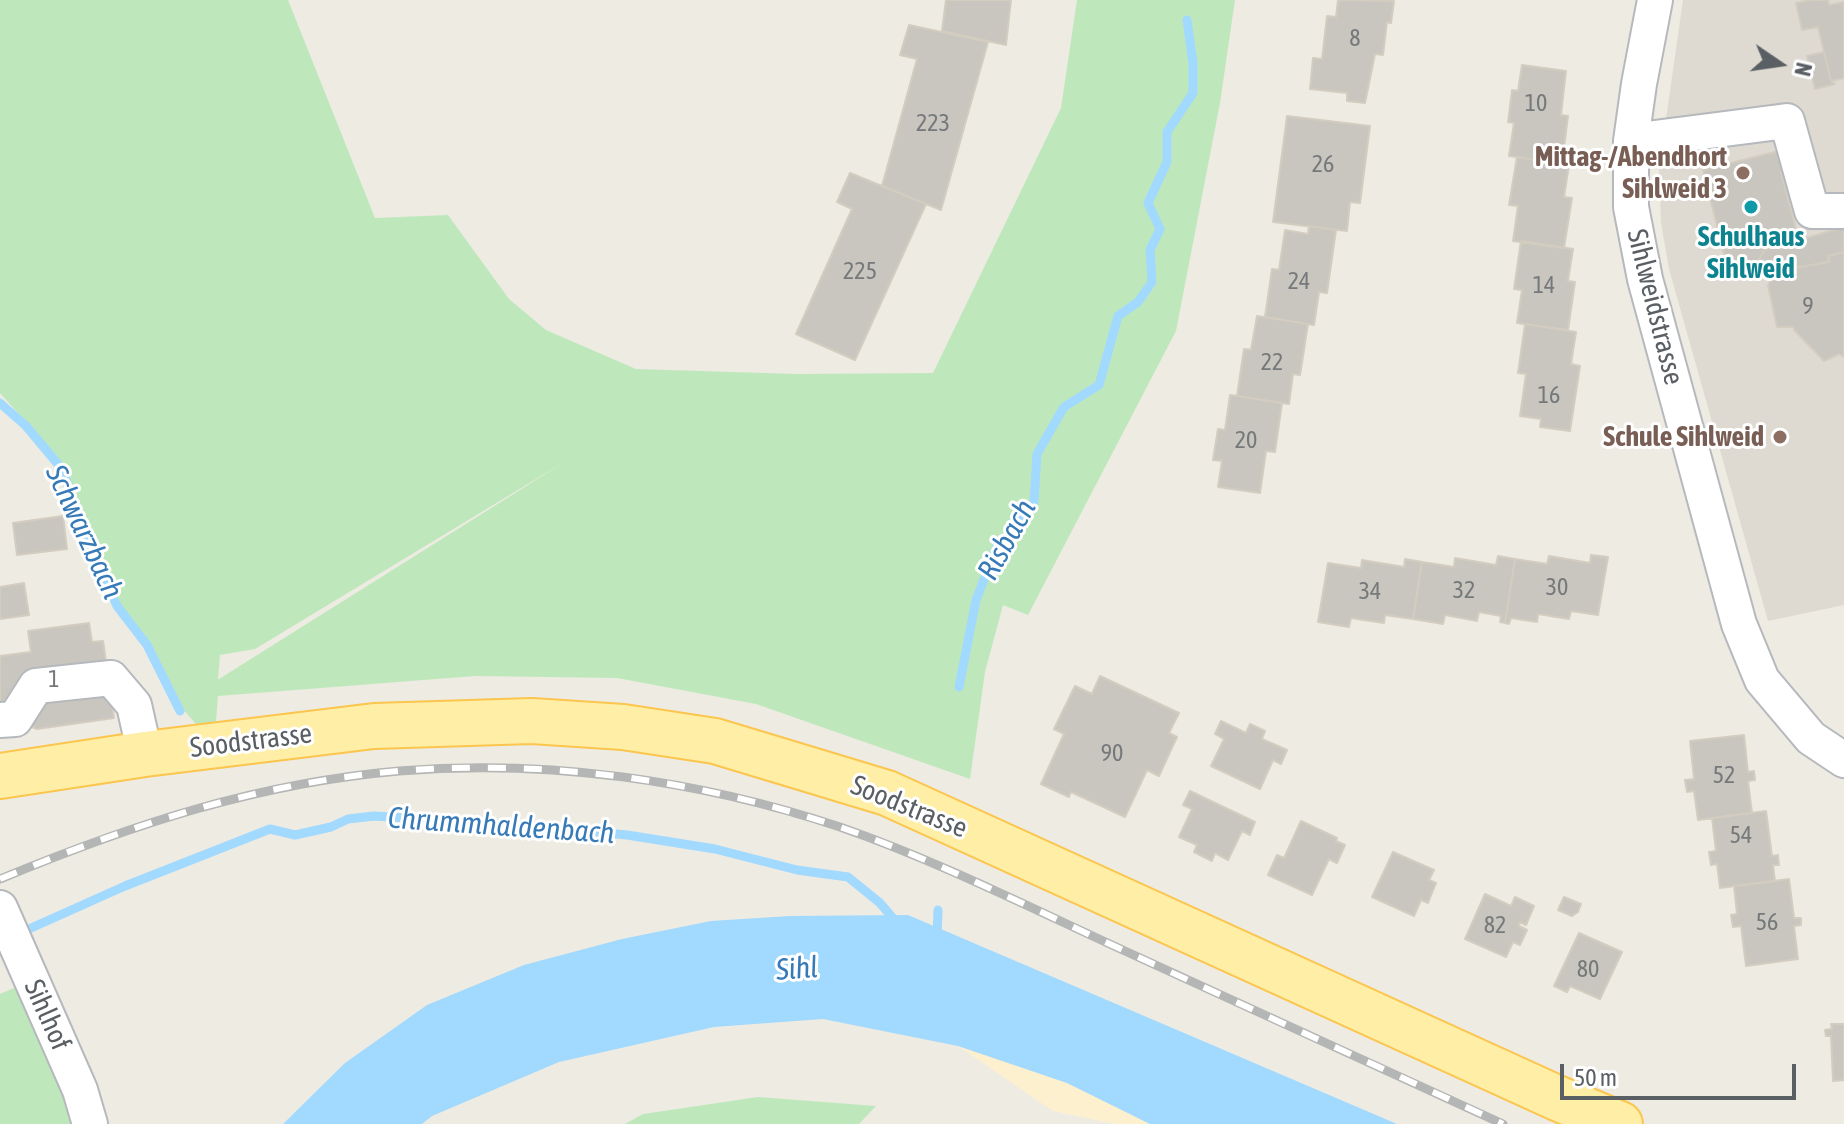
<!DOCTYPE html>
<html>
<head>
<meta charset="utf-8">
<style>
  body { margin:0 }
  #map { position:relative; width:1844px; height:1124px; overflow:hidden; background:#eeebe2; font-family:"Asap Condensed",sans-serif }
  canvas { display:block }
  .north { position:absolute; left:1740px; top:24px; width:80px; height:80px; -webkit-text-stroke:6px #fff; paint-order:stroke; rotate:103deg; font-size:22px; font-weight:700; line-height:32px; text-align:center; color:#5a5f64 }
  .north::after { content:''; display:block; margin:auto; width:28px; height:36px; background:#5a5f64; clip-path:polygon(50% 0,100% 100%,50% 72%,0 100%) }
  .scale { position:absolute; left:1560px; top:1064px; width:236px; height:36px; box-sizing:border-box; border:4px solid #5a5f64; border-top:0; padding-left:10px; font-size:24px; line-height:28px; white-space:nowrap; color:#5a5f64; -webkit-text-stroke:6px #fff; paint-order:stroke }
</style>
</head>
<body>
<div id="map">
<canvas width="1844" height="1124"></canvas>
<div class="north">N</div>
<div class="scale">50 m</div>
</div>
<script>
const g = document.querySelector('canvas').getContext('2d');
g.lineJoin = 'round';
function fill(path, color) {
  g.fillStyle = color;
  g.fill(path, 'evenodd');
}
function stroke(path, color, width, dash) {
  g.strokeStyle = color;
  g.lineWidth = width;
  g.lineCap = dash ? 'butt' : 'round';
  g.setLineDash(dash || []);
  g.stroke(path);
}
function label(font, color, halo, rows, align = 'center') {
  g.font = font + ' "Asap Condensed",sans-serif';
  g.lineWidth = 6;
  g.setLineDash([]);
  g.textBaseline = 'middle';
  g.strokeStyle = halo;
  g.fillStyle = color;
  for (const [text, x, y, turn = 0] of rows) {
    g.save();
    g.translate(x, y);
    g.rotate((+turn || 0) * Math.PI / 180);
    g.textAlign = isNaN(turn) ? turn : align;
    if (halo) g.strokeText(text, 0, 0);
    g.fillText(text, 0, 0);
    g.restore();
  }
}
fill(new Path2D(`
  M1683,0h161v605l-76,16 -99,-352 -8,-46 -2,-55z`), '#dedad1');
fill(new Path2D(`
  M0,0h288l87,218 73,-3 61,84 37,31 90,39 161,5 136,-1 128,-265 16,-108h158l-15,103 -44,228 -148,284 -25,-10 -18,67 -15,107 -214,-75 -139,-26 -142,-2 -257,20 -4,49 -32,-37 -73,-121 -52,-130 -57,-64zM566,461l-347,218h-1l2,-24 35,-6z
  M21,985l60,139h-81v-130z
  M758,1097l118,9 -17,18h-234l18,-10z`), '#bee8bc');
fill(new Path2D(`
  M958,1046l109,37 83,41h-35l-62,-13z`), '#fdf0ce');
fill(new Path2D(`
  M908,915l489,209h-247l-83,-41 -109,-37 -135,-27 -109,8 -155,35 -127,54 -10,8h-139l62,-61 82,-58 97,-40 98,-26 89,-18 79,-5z`), '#a1d9ff');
stroke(new Path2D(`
  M0,403l26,23 36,43 28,75 27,62 30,39 33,66
  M959,687l17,-87 21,-54 13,-7 24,-37 3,-48 27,-47 35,-22 19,-69 20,-14 14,-20 -2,-32 10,-21 -12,-26 19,-41v-30l26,-39v-30l-6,-43
  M20,933l105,-47 145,-57 25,6 36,-8 17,-8 26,-3 151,9 102,10 88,14 82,21 51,7 32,26 17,20
  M937,939l1,-29`), '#a1d9ff', 9);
const building = new Path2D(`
  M946,0h65l-5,45 -64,-14z
  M1338,0l56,1 -3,22 -4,-1 -4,33 -8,-1 -10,49 -18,-2v-8l-37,-4 3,-31 9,1 5,-43 9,1z
  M1810,0h18l1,5 15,-3v76l-13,3 -13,-54 -16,3 -6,-27z
  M909,25l79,17 -47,168 -59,-24 35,-127 -17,-4z
  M1824,52l7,29 4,3 -20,5 -8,-33z
  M1522,65l44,6 -5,44 7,1 -6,48 -53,-8 5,-33 -6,-1 4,-32 6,1z
  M1287,116l83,10 -10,77 -10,-1 -3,29 -74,-9z
  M1779,151l5,21h-3l18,69 -34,9 -13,19 -7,-4 -17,5 -25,-100z
  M1517,157l52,8 -5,32 8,1 -8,50 -51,-7 5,-35 -9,-1z
  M850,173l76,31 -71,156 -59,-26 56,-125 -15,-7z
  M1309,226l27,4 -9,63 -8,-1 -5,33 -49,-8 7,-48 7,1 6,-40 23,4z
  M1844,227v25l-16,4 1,6 -35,6 1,4 -23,6 -20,-9 13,-19z
  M1521,241l52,8 -5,32 7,1 -7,48 -51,-7 5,-33 -8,-1z
  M1844,252v105l-5,-3 -15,7 -30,-31v-3h-17l-9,-42 4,-7 23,-6 -1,-4 35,-6 -1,-6z
  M1257,316l51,8 -8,51 -7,-1 -4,30 -52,-8 7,-47 7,1z
  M1525,324l51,8 -5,32 9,2 -10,65 -30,-4 1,-8 -21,-3 6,-42 -8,-1z
  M1230,395l52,8 -7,49 -9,-1 -6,42 -42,-6 4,-26 -9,-1 5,-31 7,1z
  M63,516l4,33 -50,6 -4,-32z
  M1591,555l17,2 -10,58 -27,-4 -2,8 -31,-5 -1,8 -26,-4 -2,6 -4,-1 10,-64 32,5 2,-8 41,7z
  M1498,556l17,3 -10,64 -5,-1 1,-6 -22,-4 -2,9 -32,-6 -2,9 -30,-5 9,-57 32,5 1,-9 41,7z
  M1405,559l17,3 -9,57 -28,-4 -1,8 -33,-5 -2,9 -31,-5 10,-59 33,5 1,-8 42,7z
  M24,583l5,32 -29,4v-32z
  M89,623l3,19 11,-1 11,77 -77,11 -37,-15v-58l31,-4 -3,-21z
  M1100,676l79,37 -10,20 8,4 -18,39 -12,-6 -22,47 -54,-25 -2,5 -28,-13 23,-50 -10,-5 21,-43 17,8z
  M1221,721l25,12 4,-9 15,7 -3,8 25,11 -6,14 -8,-4 -13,29 -49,-23 13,-27 -9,-5z
  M1744,735l4,37 6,-1 1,9 -7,1 4,32 -54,7 -4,-29 -7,1 -2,-12 9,-1 -4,-38z
  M1190,791l65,31 -5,13 -8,-4 -14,29 -13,-7 -3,8 -18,-9 3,-7 -18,-8 13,-28 -9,-4z
  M1766,811l6,45 6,-1 1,10h-6l2,16 -55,7 -3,-24 -6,1 -2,-13 7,-1 -4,-33z
  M1301,821l36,17 -1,3 9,4 -8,18 -8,-4 -17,36 -44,-20 9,-20 7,3z
  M1393,852l41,18 -5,10 7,3 -8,20 -7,-3 -7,16 -42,-19z
  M1789,879l5,39h7v7l-7,1 4,33 -52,7 -5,-40 -8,1 -2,-12 6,-1 -3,-28z
  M1485,894l26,12 4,-9 19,9 -8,19 -6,-3 -1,4 8,4 -7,15 -7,-3 -7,15 -41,-18z
  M1564,897l17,7 -3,8 -6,4 -14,-6z
  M1579,933l43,19 -22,47 -30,-13 -3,6 -13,-6z
  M1831,1024h13v56l-11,1 -2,-45h-5l-1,-6 7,-1z`);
fill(building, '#c9c6bf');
stroke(building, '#d3cdc0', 2);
const minor = new Path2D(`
  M1655,0l-16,84 -8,57v66l14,72 94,345 23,56 49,58 33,22
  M1631,141l156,-20 25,90h32
  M0,720l15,-1 21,-33 75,-8 23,27 11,49
  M0,908l80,182 10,34`);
const major = new Path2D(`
  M0,776l145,-22 229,-28 158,-5 91,6 92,14 172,52 670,305 63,26`);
stroke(minor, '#b5b9bd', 38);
stroke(major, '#fbc54e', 48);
stroke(minor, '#fff', 34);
stroke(major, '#ffeea6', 44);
const rail = new Path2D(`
  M0,879c131,-54 257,-96 399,-108 149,-12 300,9 441,56 98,34 191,81 285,124 126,58 252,115 378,173`);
stroke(rail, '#b4b5b5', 9);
stroke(rail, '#fff', 6, [18]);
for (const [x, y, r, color] of [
  [1743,173,8,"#8d6e63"],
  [1751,207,8,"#0f9aa8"],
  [1780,437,8,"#8d6e63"]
]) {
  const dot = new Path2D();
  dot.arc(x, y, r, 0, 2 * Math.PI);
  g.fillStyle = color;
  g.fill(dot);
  stroke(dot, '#fff', 3);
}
label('24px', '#76797b', null, [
  ["8",1355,38],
  ["10",1536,103],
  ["223",933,123],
  ["26",1323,164],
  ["225",860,271],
  ["24",1299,281],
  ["14",1544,285],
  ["9",1808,306],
  ["22",1272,362],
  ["16",1549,395],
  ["20",1246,440],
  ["30",1557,587],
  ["32",1464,590],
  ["34",1370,591],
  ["1",54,679],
  ["90",1112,753],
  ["52",1724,775],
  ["54",1741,835],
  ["56",1767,922],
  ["82",1495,925],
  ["80",1588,969]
]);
label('bold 28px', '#785e54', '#fff', [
  ["Mittag-/Abendhort",1727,157],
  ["Sihlweid 3",1727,189],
  ["Schule Sihlweid",1764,437]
], 'right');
label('bold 28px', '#0d838f', '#fff', [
  ["Schulhaus",1751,237],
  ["Sihlweid",1751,269]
]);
label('28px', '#5a5f64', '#fff', [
  ["Sihlweidstrasse",1655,307,76],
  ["Soodstrasse",251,741,-7],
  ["Soodstrasse",909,807,22],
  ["Sihlhof",47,1015,66]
]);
label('italic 30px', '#377ab8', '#fff', [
  ["Schwarzbach",84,532,65],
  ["Risbach",1007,540,-61],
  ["Chrummhaldenbach",501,826,4],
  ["Sihl",797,969,-4]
]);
</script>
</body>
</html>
